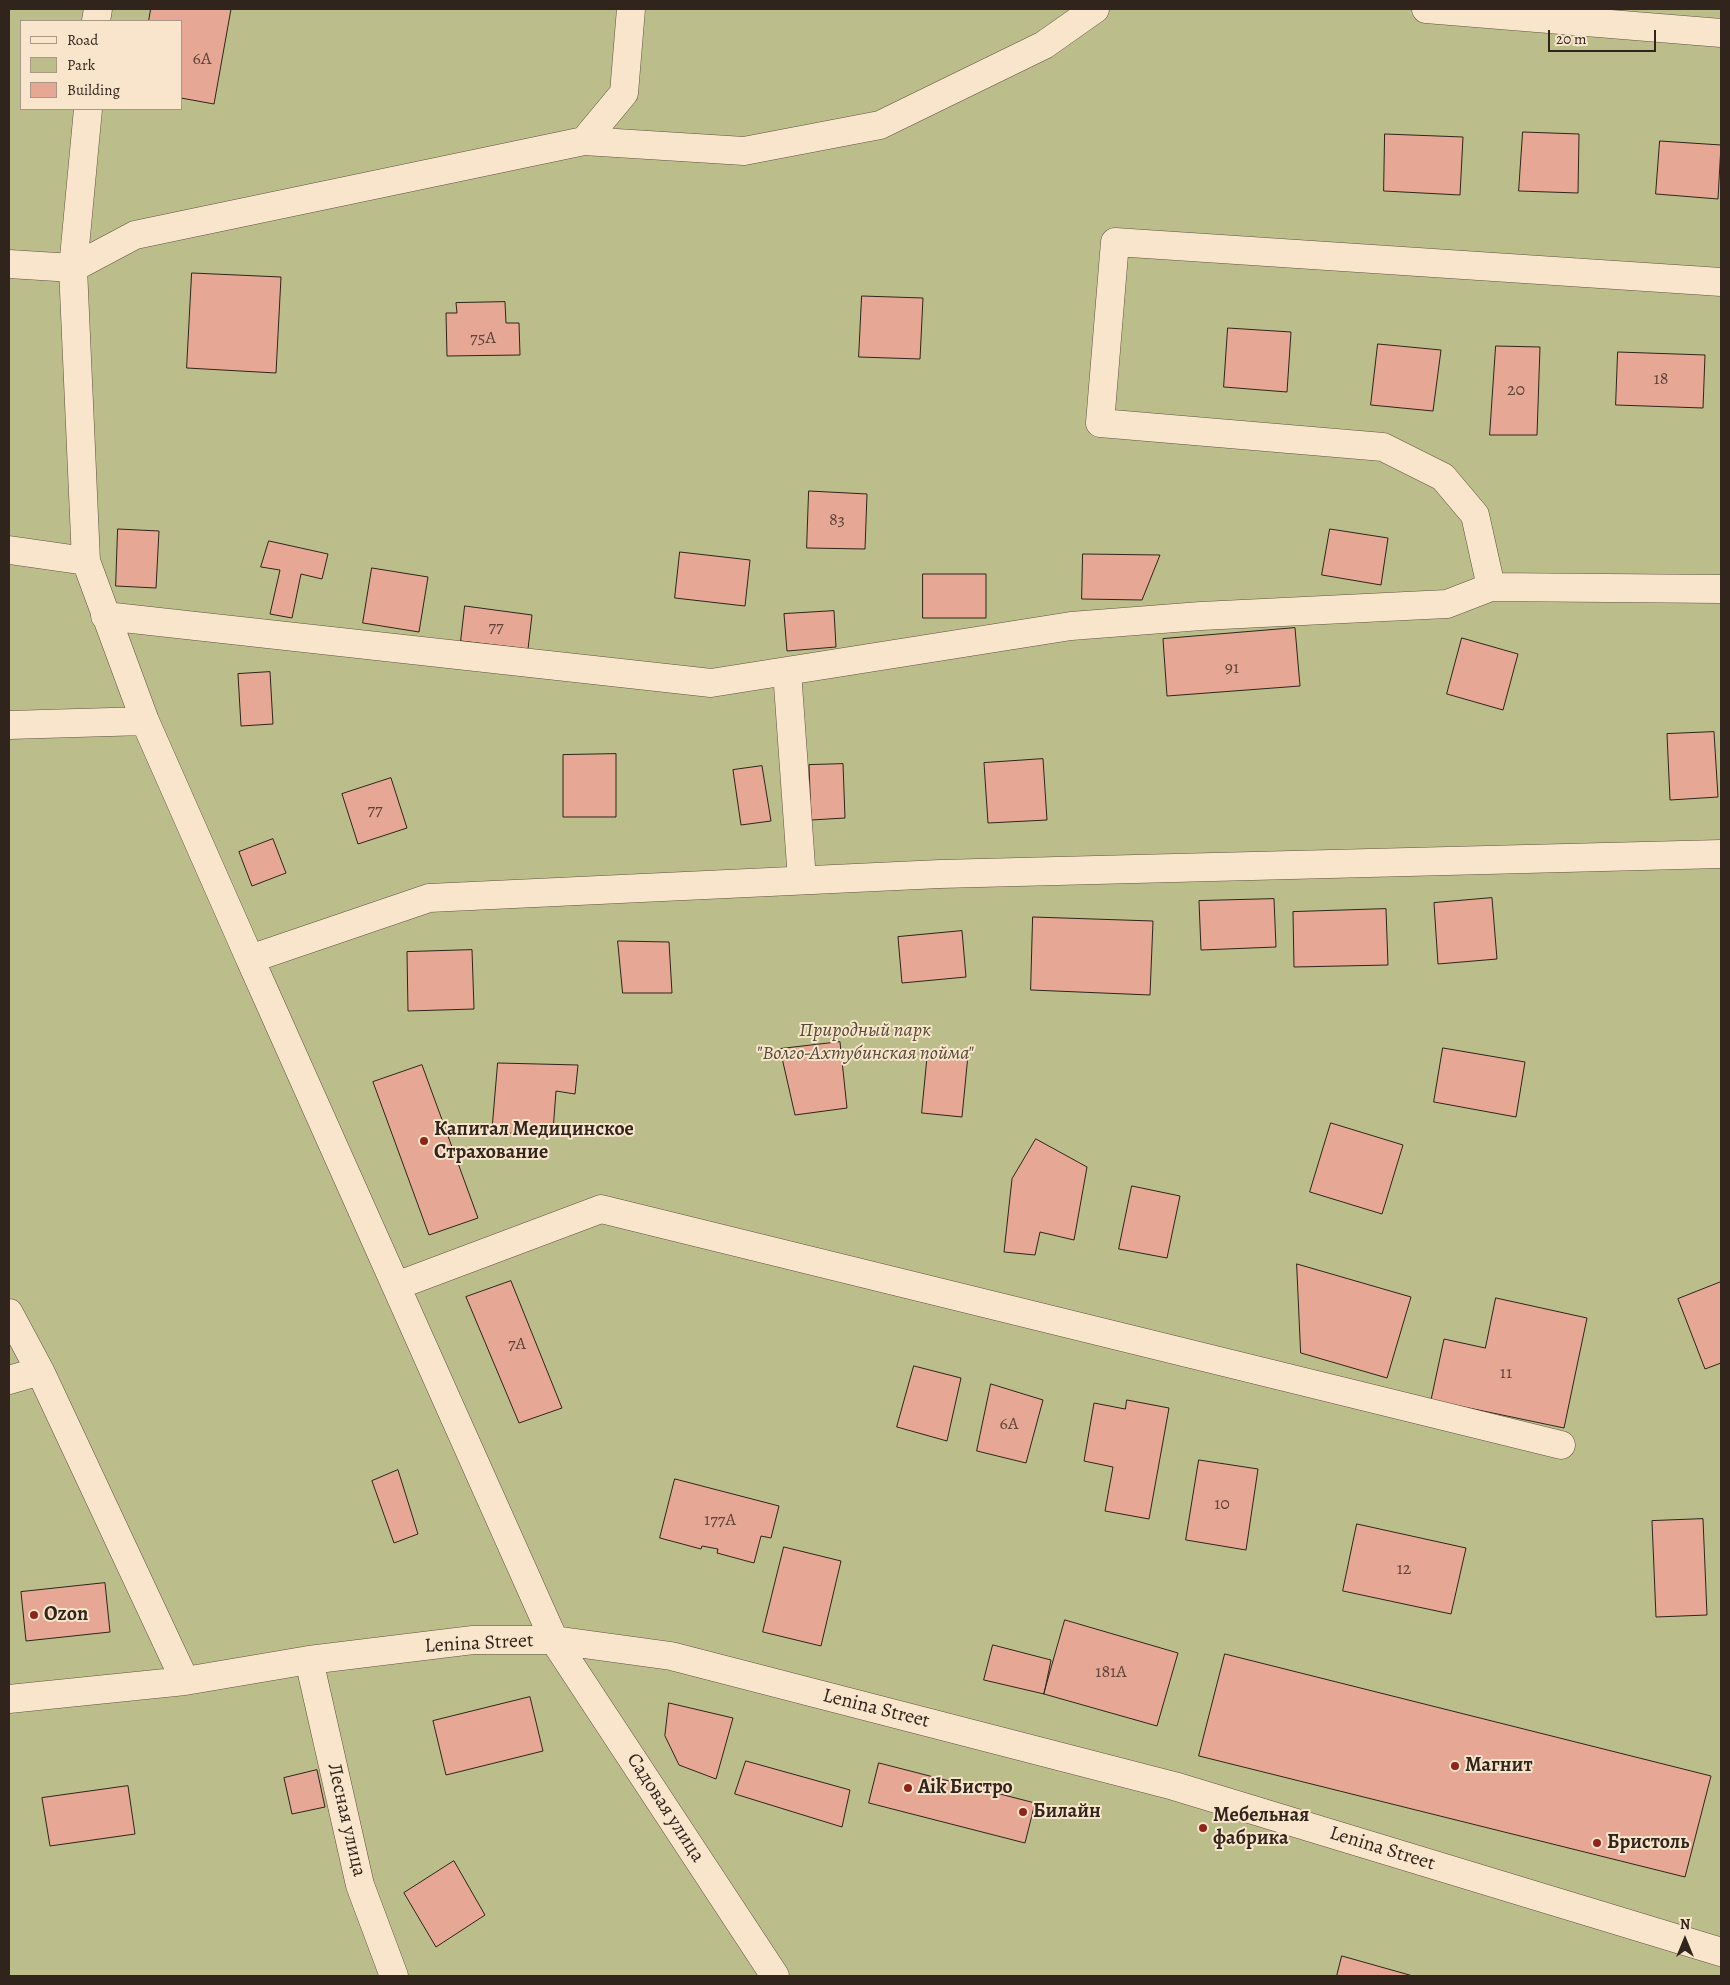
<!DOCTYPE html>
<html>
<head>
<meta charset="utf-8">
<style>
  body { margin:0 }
  #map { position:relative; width:1730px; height:1985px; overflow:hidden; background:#f4d7af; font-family:Alegreya,serif }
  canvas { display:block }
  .frame { position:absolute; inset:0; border:10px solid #30241c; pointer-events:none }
  .legend { position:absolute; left:20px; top:20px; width:162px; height:90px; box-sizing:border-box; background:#f8e5cb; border:1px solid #a89885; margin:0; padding:6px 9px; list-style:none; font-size:15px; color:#30241c }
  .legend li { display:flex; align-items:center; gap:10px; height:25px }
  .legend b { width:25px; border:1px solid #a89885 }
  .north { position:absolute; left:1660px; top:1915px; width:50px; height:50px; -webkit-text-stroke:4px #f8e5cb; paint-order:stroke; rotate:0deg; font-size:14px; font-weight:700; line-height:20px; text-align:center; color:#30241c }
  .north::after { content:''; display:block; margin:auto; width:18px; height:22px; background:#30241c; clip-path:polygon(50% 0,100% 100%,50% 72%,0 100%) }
  .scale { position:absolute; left:1548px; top:30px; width:108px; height:22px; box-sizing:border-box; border:2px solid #30241c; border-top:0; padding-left:6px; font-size:15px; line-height:18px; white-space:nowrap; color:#30241c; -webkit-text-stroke:4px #f8e5cb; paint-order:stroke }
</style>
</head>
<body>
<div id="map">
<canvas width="1730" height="1985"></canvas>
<div class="frame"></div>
<ul class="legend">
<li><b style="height:6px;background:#f8e5cb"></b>Road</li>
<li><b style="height:14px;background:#bbbe8b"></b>Park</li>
<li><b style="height:14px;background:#e6a794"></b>Building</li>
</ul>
<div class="north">N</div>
<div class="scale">20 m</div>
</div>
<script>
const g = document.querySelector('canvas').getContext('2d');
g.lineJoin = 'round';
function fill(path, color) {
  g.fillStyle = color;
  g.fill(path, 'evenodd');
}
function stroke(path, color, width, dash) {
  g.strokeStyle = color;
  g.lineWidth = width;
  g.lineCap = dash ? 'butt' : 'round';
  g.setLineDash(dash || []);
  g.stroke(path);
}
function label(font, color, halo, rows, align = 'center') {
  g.font = font + ' Alegreya,serif';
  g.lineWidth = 4;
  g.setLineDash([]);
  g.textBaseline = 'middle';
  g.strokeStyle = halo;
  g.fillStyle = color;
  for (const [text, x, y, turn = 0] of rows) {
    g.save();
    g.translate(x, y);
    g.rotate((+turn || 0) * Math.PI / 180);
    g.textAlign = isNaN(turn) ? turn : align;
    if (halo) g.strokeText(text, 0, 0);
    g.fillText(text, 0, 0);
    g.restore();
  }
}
fill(new Path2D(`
  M9,9h1712v1967h-1712zM21,21h160v88h-160z`), '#bbbe8b');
const building = new Path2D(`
  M151,9h80l-17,95 -33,-6v-77h-32z
  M1523,132l56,2 -1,59 -59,-2z
  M1385,134l78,3 -3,58 -76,-4z
  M1660,141l61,4 -3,54 -62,-5z
  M192,273l89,4 -5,96 -89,-5z
  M862,296l61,2 -3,61 -61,-2z
  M505,302l1,21h13l1,32 -73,1 -1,-43h11l-1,-10z
  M1228,328l63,4 -4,60 -63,-5z
  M1378,344l63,6 -8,61 -62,-6z
  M1496,346l44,1 -3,88h-47z
  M1618,352l87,3 -2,53 -87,-3z
  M809,491l58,3 -2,55 -58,-1z
  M118,529l41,2 -3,57 -40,-2z
  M1330,529l58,9 -7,47 -59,-10z
  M269,541l59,13 -6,25 -21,-5 -9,44 -22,-4 10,-44 -19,-3z
  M680,552l70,8 -5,46 -70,-8z
  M1083,554l77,1 -18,45 -60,-1z
  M372,568l56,9 -9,55 -56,-9z
  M923,574h63v44h-63z
  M465,606l67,9 -4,34 -67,-8z
  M834,611l2,36 -49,4 -3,-37z
  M1295,628l5,58 -133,10 -4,-57z
  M1462,638l56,16 -15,56 -56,-16z
  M270,672l3,52 -32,2 -3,-52z
  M1714,732l4,65 -48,3 -3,-66z
  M616,754v63h-53v-62z
  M1043,759l4,61 -59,3 -4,-60z
  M843,764l2,54 -34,2 -2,-55z
  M762,766l9,55 -30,4 -8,-55z
  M391,778l16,50 -49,16 -16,-50z
  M273,839l13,34 -34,13 -13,-34z
  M1492,898l5,61 -59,5 -4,-61z
  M1274,899l2,48 -75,3 -2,-49z
  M1386,909l2,56 -94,2 -1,-55z
  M1033,917l120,4 -3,74 -119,-5z
  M962,931l4,46 -64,6 -4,-46z
  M618,941l51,1 3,51h-49z
  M472,950l2,59 -66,2 -1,-59z
  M840,1042l7,66 -52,7 -15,-66z
  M1443,1048l82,14 -9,55 -82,-15z
  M928,1051l40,4 -6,62 -40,-4z
  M498,1063l80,2 -3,29 -19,-3 -3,40 -61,3z
  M422,1065l56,153 -49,17 -56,-153z
  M1331,1123l72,22 -21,69 -72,-22z
  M1036,1139l51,28 -13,73 -34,-8 -5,23 -31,-3 8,-73z
  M1132,1186l48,10 -13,62 -48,-9z
  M1297,1264l114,33 -24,81 -86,-25z
  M511,1281l51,127 -43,15 -53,-126z
  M1721,1282v81l-16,6 -27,-70z
  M1496,1298l91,20 -23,110 -133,-28 13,-61 41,9z
  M914,1366l47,12 -14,63 -50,-14z
  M991,1384l52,16 -17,63 -49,-12z
  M1127,1400l42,8 -20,111 -44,-8 8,-44 -29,-6 10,-58 31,6z
  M1199,1460l59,9 -12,81 -60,-10z
  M398,1470l20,64 -24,9 -22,-62z
  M675,1479l104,27 -8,32 -10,-2 -7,27 -37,-10 1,-4 -16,-3 -1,3 -41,-11z
  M1703,1519l4,96 -51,2 -4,-96z
  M1357,1524l109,24 -15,66 -108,-23z
  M784,1547l57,14 -20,85 -58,-14z
  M105,1583l5,49 -84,9 -5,-49z
  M1065,1620l113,33 -21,73 -113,-32z
  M993,1645l58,15 -7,34 -60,-14z
  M1225,1654l486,122 -26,101 -486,-121z
  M530,1697l13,54 -97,24 -13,-54z
  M669,1703l64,15 -17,61 -37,-14 -14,-29z
  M746,1761l104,29 -8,37 -107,-33z
  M879,1763l156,40 -10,40 -156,-40z
  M317,1770l8,37 -33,7 -8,-36z
  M128,1786l7,48 -85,12 -8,-48z
  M454,1861l31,54 -49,32 -32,-54z
  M1342,1956l71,20h-76z`);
fill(building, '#e6a794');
stroke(building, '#30241c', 1);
const minor = new Path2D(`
  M1426,9l295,24
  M96,21l2,-12
  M584,141l40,-48 7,-84
  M9,264l64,4 15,-159
  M9,550l77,11
  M1491,587l-16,-72 -32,-38 -60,-30 -283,-24 15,-181 606,40
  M105,616l606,67 360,-57 130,-10 246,-12 44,-17 230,2
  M787,671l15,209
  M9,725l136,-4
  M250,959l-105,-238 -59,-160 -13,-293 62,-33 449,-94 160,10 136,-26 164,-80 51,-36
  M396,1286l205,-77 960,236
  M9,1313l31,58 145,310
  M9,1380l31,-9
  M309,1660l51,225 34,91
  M9,1699l176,-18 124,-21 164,-20h81l117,16 503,130 547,166
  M775,1976l-221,-336 -304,-681 179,-61 511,-24 781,-20`);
stroke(minor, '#615141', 29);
stroke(minor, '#f8e5cb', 28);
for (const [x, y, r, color] of [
  [424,1141,5,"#8f2418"],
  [34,1615,5,"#8f2418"],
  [1455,1766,5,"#8f2418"],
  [908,1788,5,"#8f2418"],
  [1023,1812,5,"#8f2418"],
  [1203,1828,5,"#8f2418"],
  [1597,1843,5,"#8f2418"]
]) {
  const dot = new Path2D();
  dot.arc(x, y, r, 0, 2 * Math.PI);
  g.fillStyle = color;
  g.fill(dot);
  stroke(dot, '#f8e5cb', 2);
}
label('18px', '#5e453a', null, [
  ["6А",202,60],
  ["75А",483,339],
  ["18",1661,380],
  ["20",1516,391],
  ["83",837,521],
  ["77",496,628],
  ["91",1232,669],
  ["77",375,811],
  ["7А",517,1345],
  ["11",1506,1374],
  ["6А",1009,1425],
  ["10",1222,1505],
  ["177А",720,1521],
  ["12",1404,1570],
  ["181А",1111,1673]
]);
label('italic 20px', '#534a38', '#f8e5cb', [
  ["Природный парк",865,1031],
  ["\"Волго-Ахтубинская пойма\"",865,1054]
]);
label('bold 20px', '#30241c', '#f8e5cb', [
  ["Капитал Медицинское",434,1130],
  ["Страхование",434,1153],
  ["Ozon",44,1615],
  ["Магнит",1465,1766],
  ["Aik Бистро",918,1788],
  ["Билайн",1033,1812],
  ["Мебельная",1213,1816],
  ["фабрика",1213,1839],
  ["Бристоль",1607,1843]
], 'left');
label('20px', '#30241c', '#f8e5cb', [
  ["Lenina Street",479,1644,-3],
  ["Lenina Street",876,1709,14],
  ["Садовая улица",665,1808,57],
  ["Лесная улица",346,1820,77],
  ["Lenina Street",1382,1849,17]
]);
</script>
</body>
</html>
